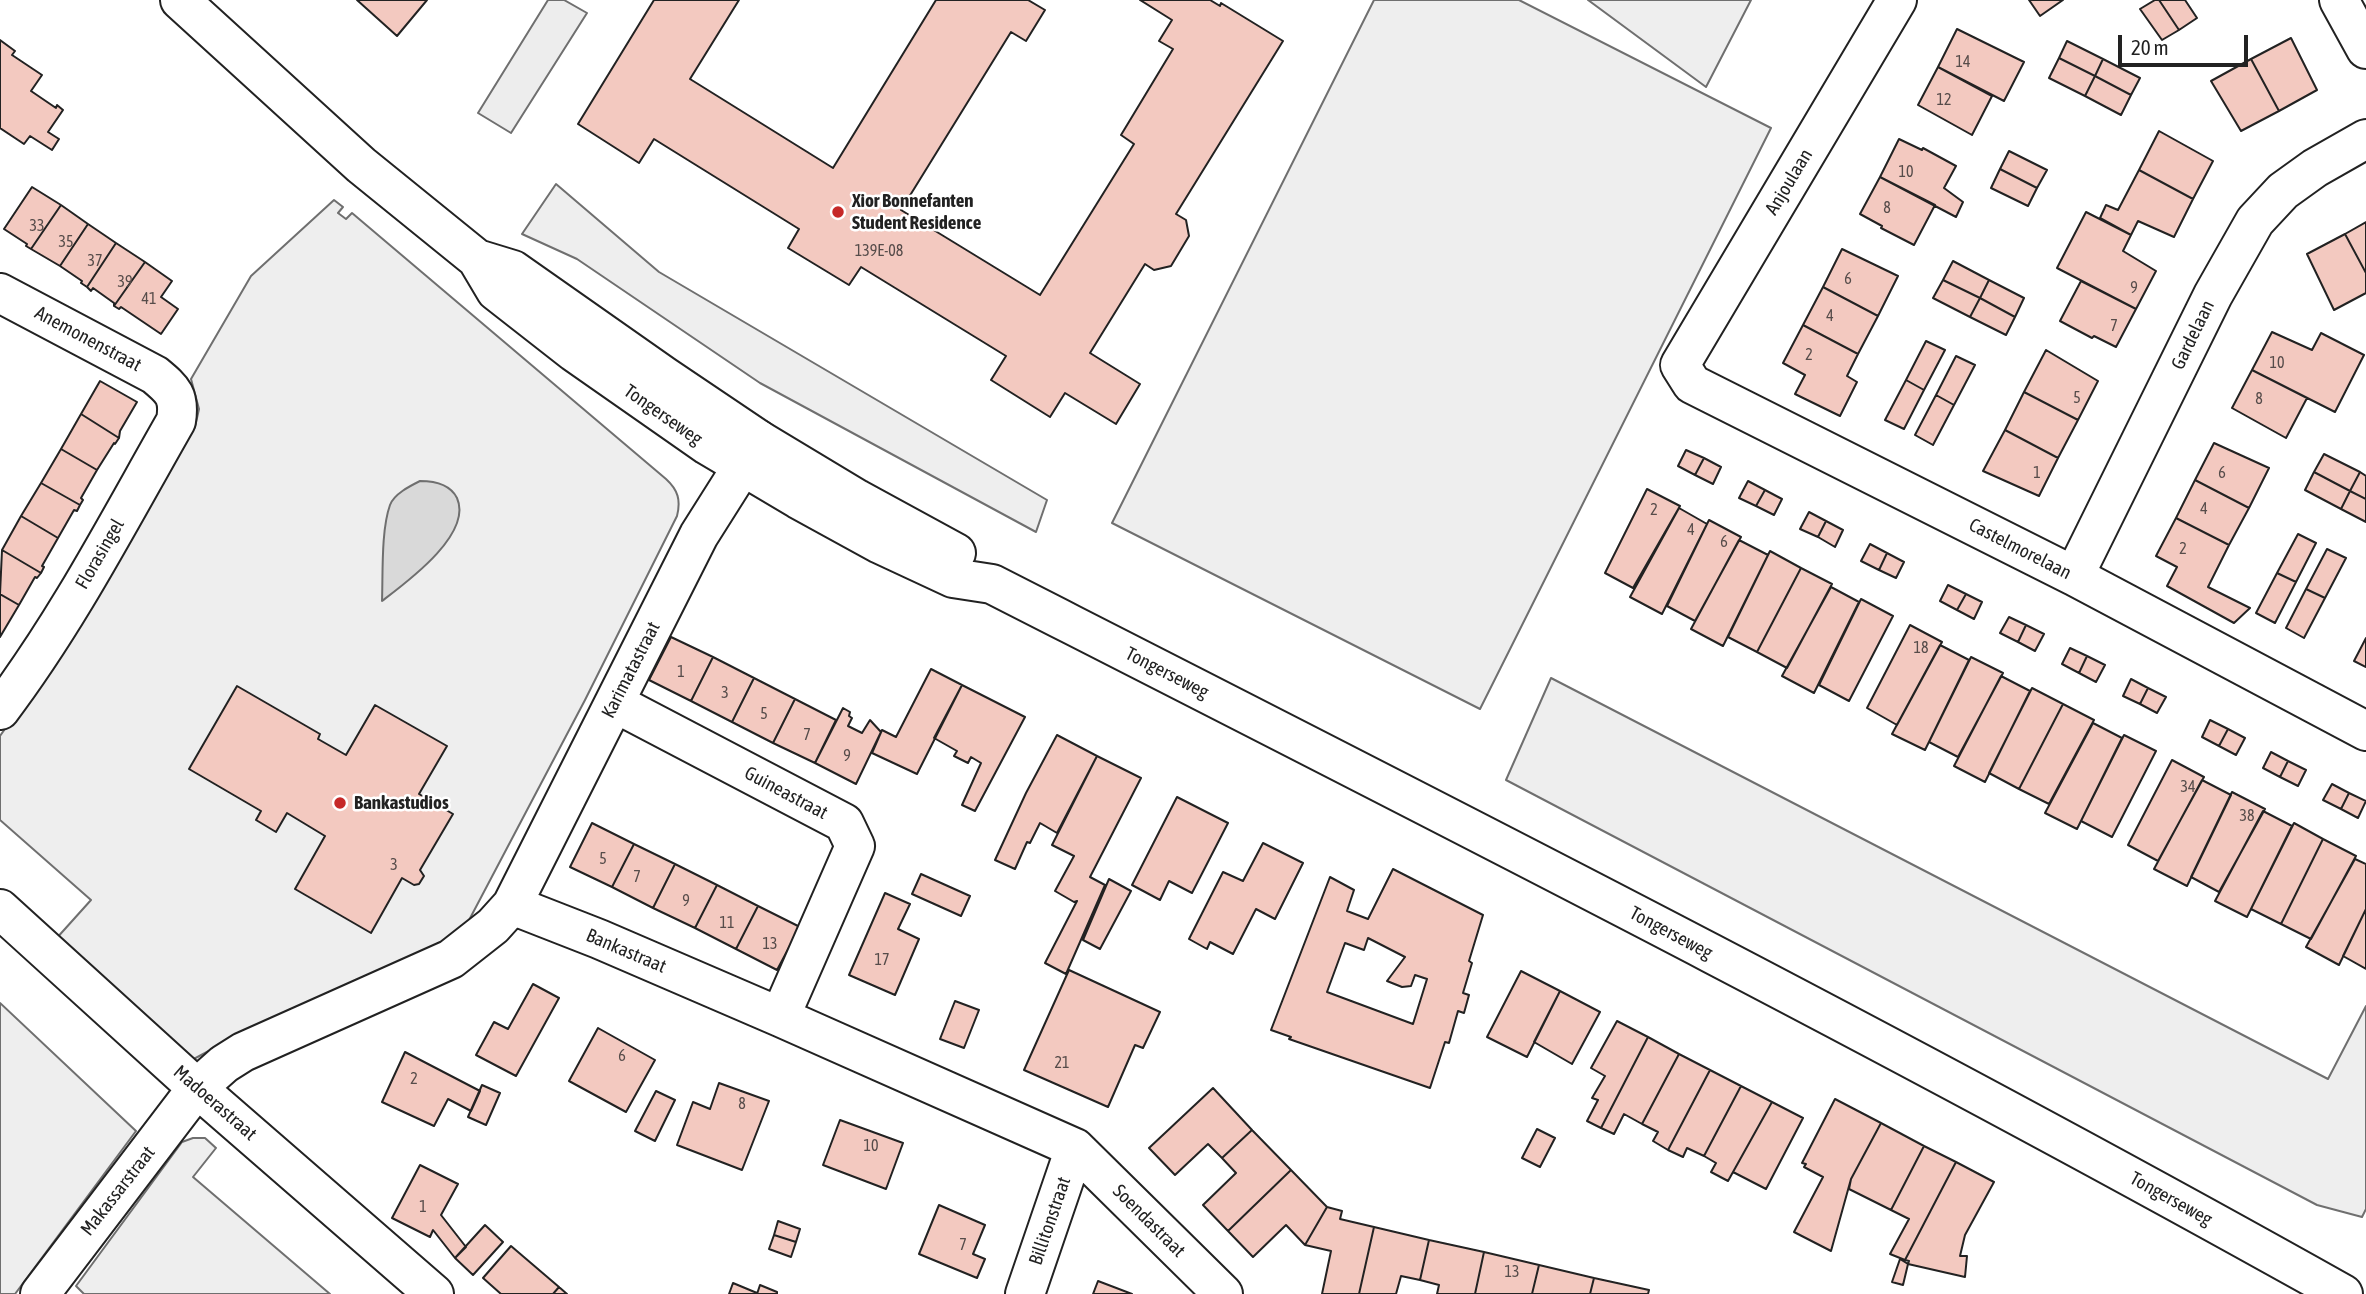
<!DOCTYPE html>
<html>
<head>
<meta charset="utf-8">
<style>
  body { margin:0 }
  #map { position:relative; width:2366px; height:1294px; overflow:hidden; background:#fff; font-family:"Asap Condensed",sans-serif }
  canvas { display:block }
  .scale { position:absolute; left:2118px; top:35px; width:130px; height:32px; box-sizing:border-box; border:4px solid #222; border-top:0; padding-left:9px; font-size:21px; line-height:24px; white-space:nowrap; color:#222; -webkit-text-stroke:5px #fff; paint-order:stroke }
</style>
</head>
<body>
<div id="map">
<canvas width="2366" height="1294"></canvas>
<div class="scale">20 m</div>
</div>
<script>
const g = document.querySelector('canvas').getContext('2d');
g.lineJoin = 'round';
function fill(path, color) {
  g.fillStyle = color;
  g.fill(path, 'evenodd');
}
function stroke(path, color, width, dash) {
  g.strokeStyle = color;
  g.lineWidth = width;
  g.lineCap = dash ? 'butt' : 'round';
  g.setLineDash(dash || []);
  g.stroke(path);
}
function label(font, color, halo, rows, align = 'center') {
  g.font = font + ' "Asap Condensed",sans-serif';
  g.lineWidth = 5;
  g.setLineDash([]);
  g.textBaseline = 'middle';
  g.strokeStyle = halo;
  g.fillStyle = color;
  for (const [text, x, y, turn = 0] of rows) {
    g.save();
    g.translate(x, y);
    g.rotate((+turn || 0) * Math.PI / 180);
    g.textAlign = isNaN(turn) ? turn : align;
    if (halo) g.strokeText(text, 0, 0);
    g.fillText(text, 0, 0);
    g.restore();
  }
}
const green = new Path2D(`
  M1374,0h145l252,128 -291,581 -368,-186z
  M1588,0h163l-45,87z
  M556,184l103,88 388,228 -11,32 -276,-149 -183,-124 -55,-25z
  M334,200l9,7 -5,6 8,6 6,-6 314,266c12,11 15,21 11,37l-92,184 -118,224 -16,16 -203,90 -58,31 -135,-121 36,-40 -91,-80v-84l48,-68 147,-241 4,-18 -8,-30 60,-103z
  M1551,678l777,401 38,-73v203l-4,8 -45,-12 -811,-425z
  M0,1003l136,128 -121,163h-15z
  M193,1138h12l11,10 -23,29 137,117h-246l-8,-8 106,-144z`);
fill(green, '#eee');
stroke(green, '#6f6f6f', 2);
const parking = new Path2D(`
  M548,0h16l23,13 -76,120 -33,-20z`);
fill(parking, '#ededed');
stroke(parking, '#6f6f6f', 2);
const water = new Path2D(`
  M420,481c14,0 30,3 37,17 16,36 -50,84 -75,103 1,-27 -1,-71 8,-96 4,-11 20,-19 30,-24z`);
fill(water, '#d9d9d9');
stroke(water, '#6f6f6f', 2);
const building = new Path2D(`
  M357,0h70l-30,36z
  M654,0h85l-49,79 143,89 103,-168h92l17,10 -19,31 -15,-9 -110,178 139,85 94,-151 -13,-9 52,-86 -14,-8 13,-21 -32,-20h70l10,6 1,-3 62,38 -107,173 10,6 3,16 -18,30 -17,4 -9,-6 -55,89 50,31 -24,40 -51,-31 -15,24 -59,-37 15,-24 -145,-89 -12,18 -61,-37 11,-19 -145,-90 -15,24 -61,-39z
  M2029,0h34l-23,16z
  M2155,0h4l20,30 -17,10 -22,-31z
  M2159,0h26l12,18 -18,12z
  M1957,29l67,33 -20,39 -66,-34z
  M2291,38l26,52 -38,21 -28,-52z
  M0,40l15,11 -3,4 30,20 -11,16 25,17 1,-3 6,5 -15,22 11,7 -7,11 -22,-14 -6,8 -24,-16z
  M2067,41l36,18 -8,17 -36,-18z
  M2059,58l36,18 -10,20 -36,-18z
  M2103,59l37,19 -9,17 -36,-19z
  M2251,59l28,52 -38,20 -30,-50z
  M1938,67l54,29 -20,39 -54,-30z
  M2095,76l36,19 -10,20 -36,-19z
  M2159,131l54,30 -20,38 -54,-29z
  M1899,139l23,11 1,-2 33,18 -12,22 19,14 -7,15 -76,-40z
  M2009,151l38,19 -10,18 -37,-19z
  M2000,169l37,19 -9,18 -37,-18z
  M2139,170l54,29 -19,38 -36,-16 -7,14 -31,-17 6,-13 12,5z
  M1880,177l55,28 -21,40 -33,-17 1,-2 -22,-12z
  M32,187l29,18 -30,44 -5,-3 1,-2 -23,-15z
  M61,205l27,19 -28,42 -29,-17z
  M2086,212l45,23 -8,16 33,20 -20,38 -79,-41z
  M2366,222v51l-21,-39z
  M88,224l28,19 -29,44 -6,-4 1,-2 -22,-15z
  M2345,234l21,39v20l-32,17 -27,-56z
  M116,243l29,19 -31,44v-3l-21,-15 -2,3 -4,-4z
  M1842,249l56,27 -20,40 -55,-29z
  M1953,261l36,19 -9,18 -37,-18z
  M145,262l27,19 -11,16 17,12 -17,25 -40,-27 -2,2 -5,-3z
  M1943,280l37,18 -10,19 -37,-19z
  M1989,280l35,18 -9,19 -35,-19z
  M2081,281l55,28 -20,38 -22,-11 -2,2 -32,-17z
  M1823,287l55,29 -20,38 -55,-29z
  M1980,298l35,19 -9,18 -36,-18z
  M1803,325l55,29 -11,22 10,6 -17,34 -45,-22 10,-19 -22,-12z
  M2272,332l40,18 9,-17 43,22 -29,57 -83,-42z
  M1926,341l19,9 -21,40 -18,-10z
  M2046,350l52,31 -20,39 -54,-28z
  M1956,356l19,9 -21,40 -18,-10z
  M2252,370l55,28 -21,40 -54,-30z
  M1906,380l18,10 -20,39 -19,-9z
  M100,381l37,21 -17,29 -1,7 -38,-24z
  M2024,392l54,28 -20,38 -53,-28z
  M1936,395l18,10 -21,40 -18,-10z
  M81,414l38,24 -4,6 -1,-1 -17,27 -36,-21z
  M2005,430l53,28 -19,38 -56,-25z
  M2214,443l55,25 -20,40 -54,-28z
  M61,449l36,21 -16,28 2,2 -3,5 -39,-22z
  M1686,450l18,8 -9,17 -17,-9z
  M2324,454l36,18 -10,19 -36,-19z
  M1704,458l17,9 -8,17 -18,-9z
  M2314,472l36,19 -9,18 -36,-19z
  M2360,472l6,4v23l-16,-8z
  M2195,480l54,28 -20,37 -53,-27z
  M1748,481l17,9 -9,16 -17,-8z
  M41,483l39,22 -3,6 -3,-1 -16,28 -37,-22z
  M1647,489l33,17 -47,82 -28,-15z
  M1765,490l17,9 -8,16 -18,-9z
  M2350,491l16,8v23l-25,-13z
  M1679,508l28,16 -45,90 -32,-17z
  M1809,512l17,9 -8,16 -18,-8z
  M21,516l37,22 -16,28 2,1 -3,6 -39,-23z
  M2176,518l53,27 -21,42 42,21 -16,15 -67,-37 10,-19 -21,-11z
  M1709,520l32,17 -46,84 -28,-15z
  M1826,521l17,9 -8,17 -17,-10z
  M2298,534l18,9 -20,39 -19,-9z
  M1739,540l29,15 -45,91 -32,-17z
  M1870,544l17,9 -8,17 -18,-9z
  M2327,549l19,9 -21,40 -19,-9z
  M2,550l39,23 -4,5 -2,-1 -16,28 -19,-11z
  M1770,551l31,17 -44,84 -29,-15z
  M1887,553l17,9 -8,16 -17,-8z
  M1801,568l31,16 -45,84 -30,-16z
  M2277,573l19,9 -21,41 -19,-10z
  M1948,585l18,9 -9,16 -17,-9z
  M1831,587l28,15 -45,91 -32,-17z
  M2306,589l19,9 -21,40 -18,-10z
  M0,594l19,11 -19,32z
  M1966,594l16,8 -8,17 -17,-9z
  M1861,599l32,17 -44,85 -30,-16z
  M2009,617l17,8 -8,17 -18,-9z
  M1910,625l32,17 -45,83 -30,-17z
  M2026,625l18,9 -9,17 -17,-9z
  M671,637l42,20 -22,44 -42,-21z
  M2366,638v29l-12,-6z
  M1940,645l29,15 -44,90 -33,-16z
  M2070,648l17,8 -8,17 -17,-9z
  M2087,656l18,9 -9,17 -17,-9z
  M713,657l41,21 -22,44 -41,-21z
  M1971,657l32,16 -45,84 -29,-15z
  M931,669l31,16 -45,89 -45,-21 10,-23 14,7z
  M2001,676l29,15 -45,91 -31,-16z
  M754,678l41,21 -22,44 -41,-21z
  M2131,679l17,9 -8,16 -17,-8z
  M962,685l63,32 -50,94 -13,-6 19,-42 -10,-6 -3,6 -14,-7 3,-5 -23,-13z
  M237,686l83,48 -2,5 28,16 29,-50 72,41 -28,48 34,20 -33,56 4,6 -5,8 -5,1 -12,-7 -31,55 -76,-44 30,-53 -38,-23 -11,19 -20,-12 5,-9 -72,-42z
  M2032,688l31,16 -44,85 -30,-16z
  M2148,688l18,9 -9,16 -17,-9z
  M795,699l41,21 -21,43 -42,-20z
  M2063,704l31,16 -45,84 -30,-15z
  M843,708l7,4 -1,4 3,2 -4,8 14,7 8,-13 11,12 -25,52 -41,-21z
  M2210,720l18,9 -9,17 -17,-9z
  M2093,723l29,15 -45,91 -32,-16z
  M2228,729l17,9 -9,17 -17,-9z
  M1057,735l40,21 -40,77 -17,-10 -10,20 -3,-1 -12,27 -20,-9 31,-67z
  M2124,735l32,16 -44,86 -31,-16z
  M2271,752l17,9 -8,16 -17,-9z
  M1097,756l44,22 -51,99 15,8 -39,89 -21,-11 32,-62 -3,1 -19,-11 19,-35 -22,-11z
  M2172,760l32,17 -46,84 -30,-16z
  M2288,761l18,9 -8,16 -18,-9z
  M2202,780l29,15 -44,91 -33,-17z
  M2332,784l17,9 -8,16 -18,-9z
  M2232,792l33,17 -46,83 -28,-15z
  M2349,793l17,8 -8,17 -17,-9z
  M1177,797l51,26 -36,70 -23,-12 -9,19 -28,-15z
  M2263,811l29,15 -45,91 -32,-16z
  M592,823l42,21 -22,43 -42,-20z
  M2294,823l29,16 -42,85 -30,-15z
  M2323,839l33,17 -45,83 -30,-15z
  M1263,843l40,20 -28,56 -19,-10 -23,45 -23,-12 -3,7 -18,-10 34,-67 20,9z
  M634,844l41,20 -22,44 -41,-21z
  M2355,859l11,5v45l-27,56 -33,-18z
  M675,864l42,21 -22,43 -42,-20z
  M1393,869l90,46 -14,46 3,2 -9,30 6,2 -5,18 -6,-2 -9,32 -4,-1 -15,46 -141,-49 2,-2 -20,-7 59,-153 24,13 -7,21 21,8zM1368,938l37,19 -18,24 15,6 9,-1 4,-11 12,4 -14,45 -86,-32 18,-49 19,7z
  M921,874l49,22 -9,20 -49,-22z
  M1109,879l22,12 -31,58 -17,-9z
  M717,885l41,21 -22,43 -41,-21z
  M885,893l25,11 -12,25 21,10 -24,56 -46,-20z
  M758,906l42,21 -23,43 -41,-21z
  M2366,909v60l-23,-13z
  M1069,970l91,42 -17,36 -8,-3 -27,62 -84,-37z
  M1521,971l39,20 -33,66 -40,-20z
  M533,984l26,14 -43,78 -40,-21 18,-33 14,7z
  M1560,991l40,21 -28,52 -38,-22z
  M955,1001l24,9 -15,38 -24,-9z
  M1617,1021l31,16 -47,91 -14,-7 11,-21 -6,-2 13,-22 -14,-8z
  M598,1028l57,32 -29,52 -57,-31z
  M1648,1037l31,17 -37,70 -18,-10 -10,20 -13,-6z
  M405,1052l75,39 -9,20 -23,-12 -14,27 -52,-24z
  M1679,1054l31,16 -42,80 -15,-9 5,-9 -16,-8z
  M1710,1070l31,16 -37,70 -17,-8 -4,9 -15,-7z
  M719,1083l50,18 -27,69 -65,-25 16,-43 17,7z
  M482,1085l18,8 -14,32 -18,-8z
  M1741,1086l31,16 -44,79 -17,-9 5,-9 -12,-7z
  M1213,1088l39,42 -30,28 -14,-14 -33,31 -26,-27z
  M656,1091l19,9 -20,41 -20,-10z
  M1835,1099l46,24 -30,56 -20,72 -37,-19 29,-55 -19,-10 2,-3 -4,-1z
  M1772,1102l31,16 -37,71 -33,-17z
  M840,1120l63,23 -17,46 -63,-24z
  M1881,1123l43,23 -33,64 -42,-21 2,-10z
  M1537,1129l18,9 -15,29 -18,-9z
  M1252,1130l39,40 -63,61 -25,-26 33,-32 -14,-15z
  M1924,1146l32,16 -51,98 -15,-6 19,-35 -18,-9z
  M1956,1162l38,20 -29,53 -5,21h7l-2,21 -57,-13 1,-3 -4,-1z
  M420,1165l38,19 -17,31 25,32 -11,11 -22,-28 -3,7 -38,-19z
  M1291,1170l36,37 -22,38 -19,-20 -33,32 -25,-26z
  M939,1205l46,20 -12,29 12,5 -8,19 -58,-24z
  M1327,1207l15,4 -2,8 34,8 -15,67h-37l9,-43 -26,-6z
  M778,1221l22,8 -4,13 -22,-7z
  M485,1225l18,17 -30,33 -18,-17z
  M1374,1227l55,13 -9,40 -19,-4 -5,18h-37z
  M774,1235l22,7 -5,15 -22,-8z
  M1429,1240l55,12 -9,42h-38l2,-9 -19,-5z
  M511,1246l48,41 -6,7h-52l-18,-16z
  M1484,1252l55,13 -7,29h-57z
  M1900,1259l8,5 -5,21 -11,-3z
  M1539,1265l55,13 -4,16h-58z
  M1594,1278l55,12 -1,4h-58z
  M1098,1281l34,13h-39z
  M733,1283l24,10v1h-28z
  M760,1285l17,7v2h-20z
  M559,1287l8,7h-14z`);
fill(building, '#f3c9c0');
stroke(building, '#222', 2);
const street = new Path2D(`
  M1897,0l-217,365 12,19 382,192 292,155
  M2339,0l27,49
  M0,293l155,82c18,15 25,21 21,46 -56,98 -108,199 -176,289
  M2074,576l139,-281 42,-74 28,-30 32,-23 51,-29
  M615,703l229,120 11,23 -75,171
  M512,905l187,-370 60,-95
  M0,909l197,179 237,206
  M40,1294l157,-206 27,-24 19,-12 208,-93 42,-33 19,-21 87,34 181,78 295,131 148,146
  M1025,1294l50,-146`);
const primary = new Path2D(`
  M180,0l181,165 116,94 19,32 78,61 133,93 91,54 82,45 73,34 39,6c453,231 907,461 1351,710
  M477,259l36,11 151,106 95,64 98,59 99,54`);
stroke(street, '#222', 42);
stroke(primary, '#222', 42);
stroke(street, '#fff', 38);
stroke(primary, '#fff', 38);
for (const [x, y, r, color] of [
  [838,212,7,"#c62828"],
  [340,803,7,"#c62828"]
]) {
  const dot = new Path2D();
  dot.arc(x, y, r, 0, 2 * Math.PI);
  g.fillStyle = color;
  g.fill(dot);
  stroke(dot, '#fff', 2.5);
}
label('16px', '#564c4a', null, [
  ["14",1963,62],
  ["12",1944,100],
  ["10",1906,172],
  ["8",1887,208],
  ["33",37,226],
  ["35",66,242],
  ["139E-08",879,251],
  ["37",95,261],
  ["6",1848,279],
  ["39",125,282],
  ["9",2134,288],
  ["41",149,299],
  ["4",1830,316],
  ["7",2114,326],
  ["2",1809,355],
  ["10",2277,363],
  ["5",2077,398],
  ["8",2259,399],
  ["1",2037,473],
  ["6",2222,473],
  ["4",2204,509],
  ["2",1654,510],
  ["4",1691,530],
  ["6",1724,542],
  ["2",2183,549],
  ["18",1921,648],
  ["1",681,672],
  ["3",725,693],
  ["5",764,714],
  ["7",807,735],
  ["9",847,756],
  ["34",2188,787],
  ["38",2247,816],
  ["5",603,859],
  ["3",394,865],
  ["7",637,877],
  ["9",686,901],
  ["11",727,923],
  ["13",770,944],
  ["17",882,960],
  ["6",622,1056],
  ["21",1062,1063],
  ["2",414,1079],
  ["8",742,1104],
  ["10",871,1146],
  ["1",423,1207],
  ["7",963,1245],
  ["13",1512,1272]
]);
label('19px', '#222', '#fff', [
  ["Anjoulaan",1789,182,-59],
  ["Gardelaan",2193,335,-64],
  ["Anemonenstraat",88,339,28],
  ["Tongerseweg",663,415,35],
  ["Castelmorelaan",2020,549,27],
  ["Florasingel",100,554,-60],
  ["Karimatastraat",631,670,-63],
  ["Tongerseweg",1167,673,27],
  ["Guineastraat",786,793,28],
  ["Tongerseweg",1671,933,28],
  ["Bankastraat",626,951,23],
  ["Madoerastraat",215,1103,41],
  ["Makassarstraat",118,1191,-52],
  ["Tongerseweg",2171,1199,29],
  ["Billitonstraat",1050,1221,-71],
  ["Soendastraat",1149,1221,45]
]);
label('bold 19px', '#222', '#fff', [
  ["Xior Bonnefanten",852,201],
  ["Student Residence",852,223],
  ["Bankastudios",354,803]
], 'left');
</script>
</body>
</html>
